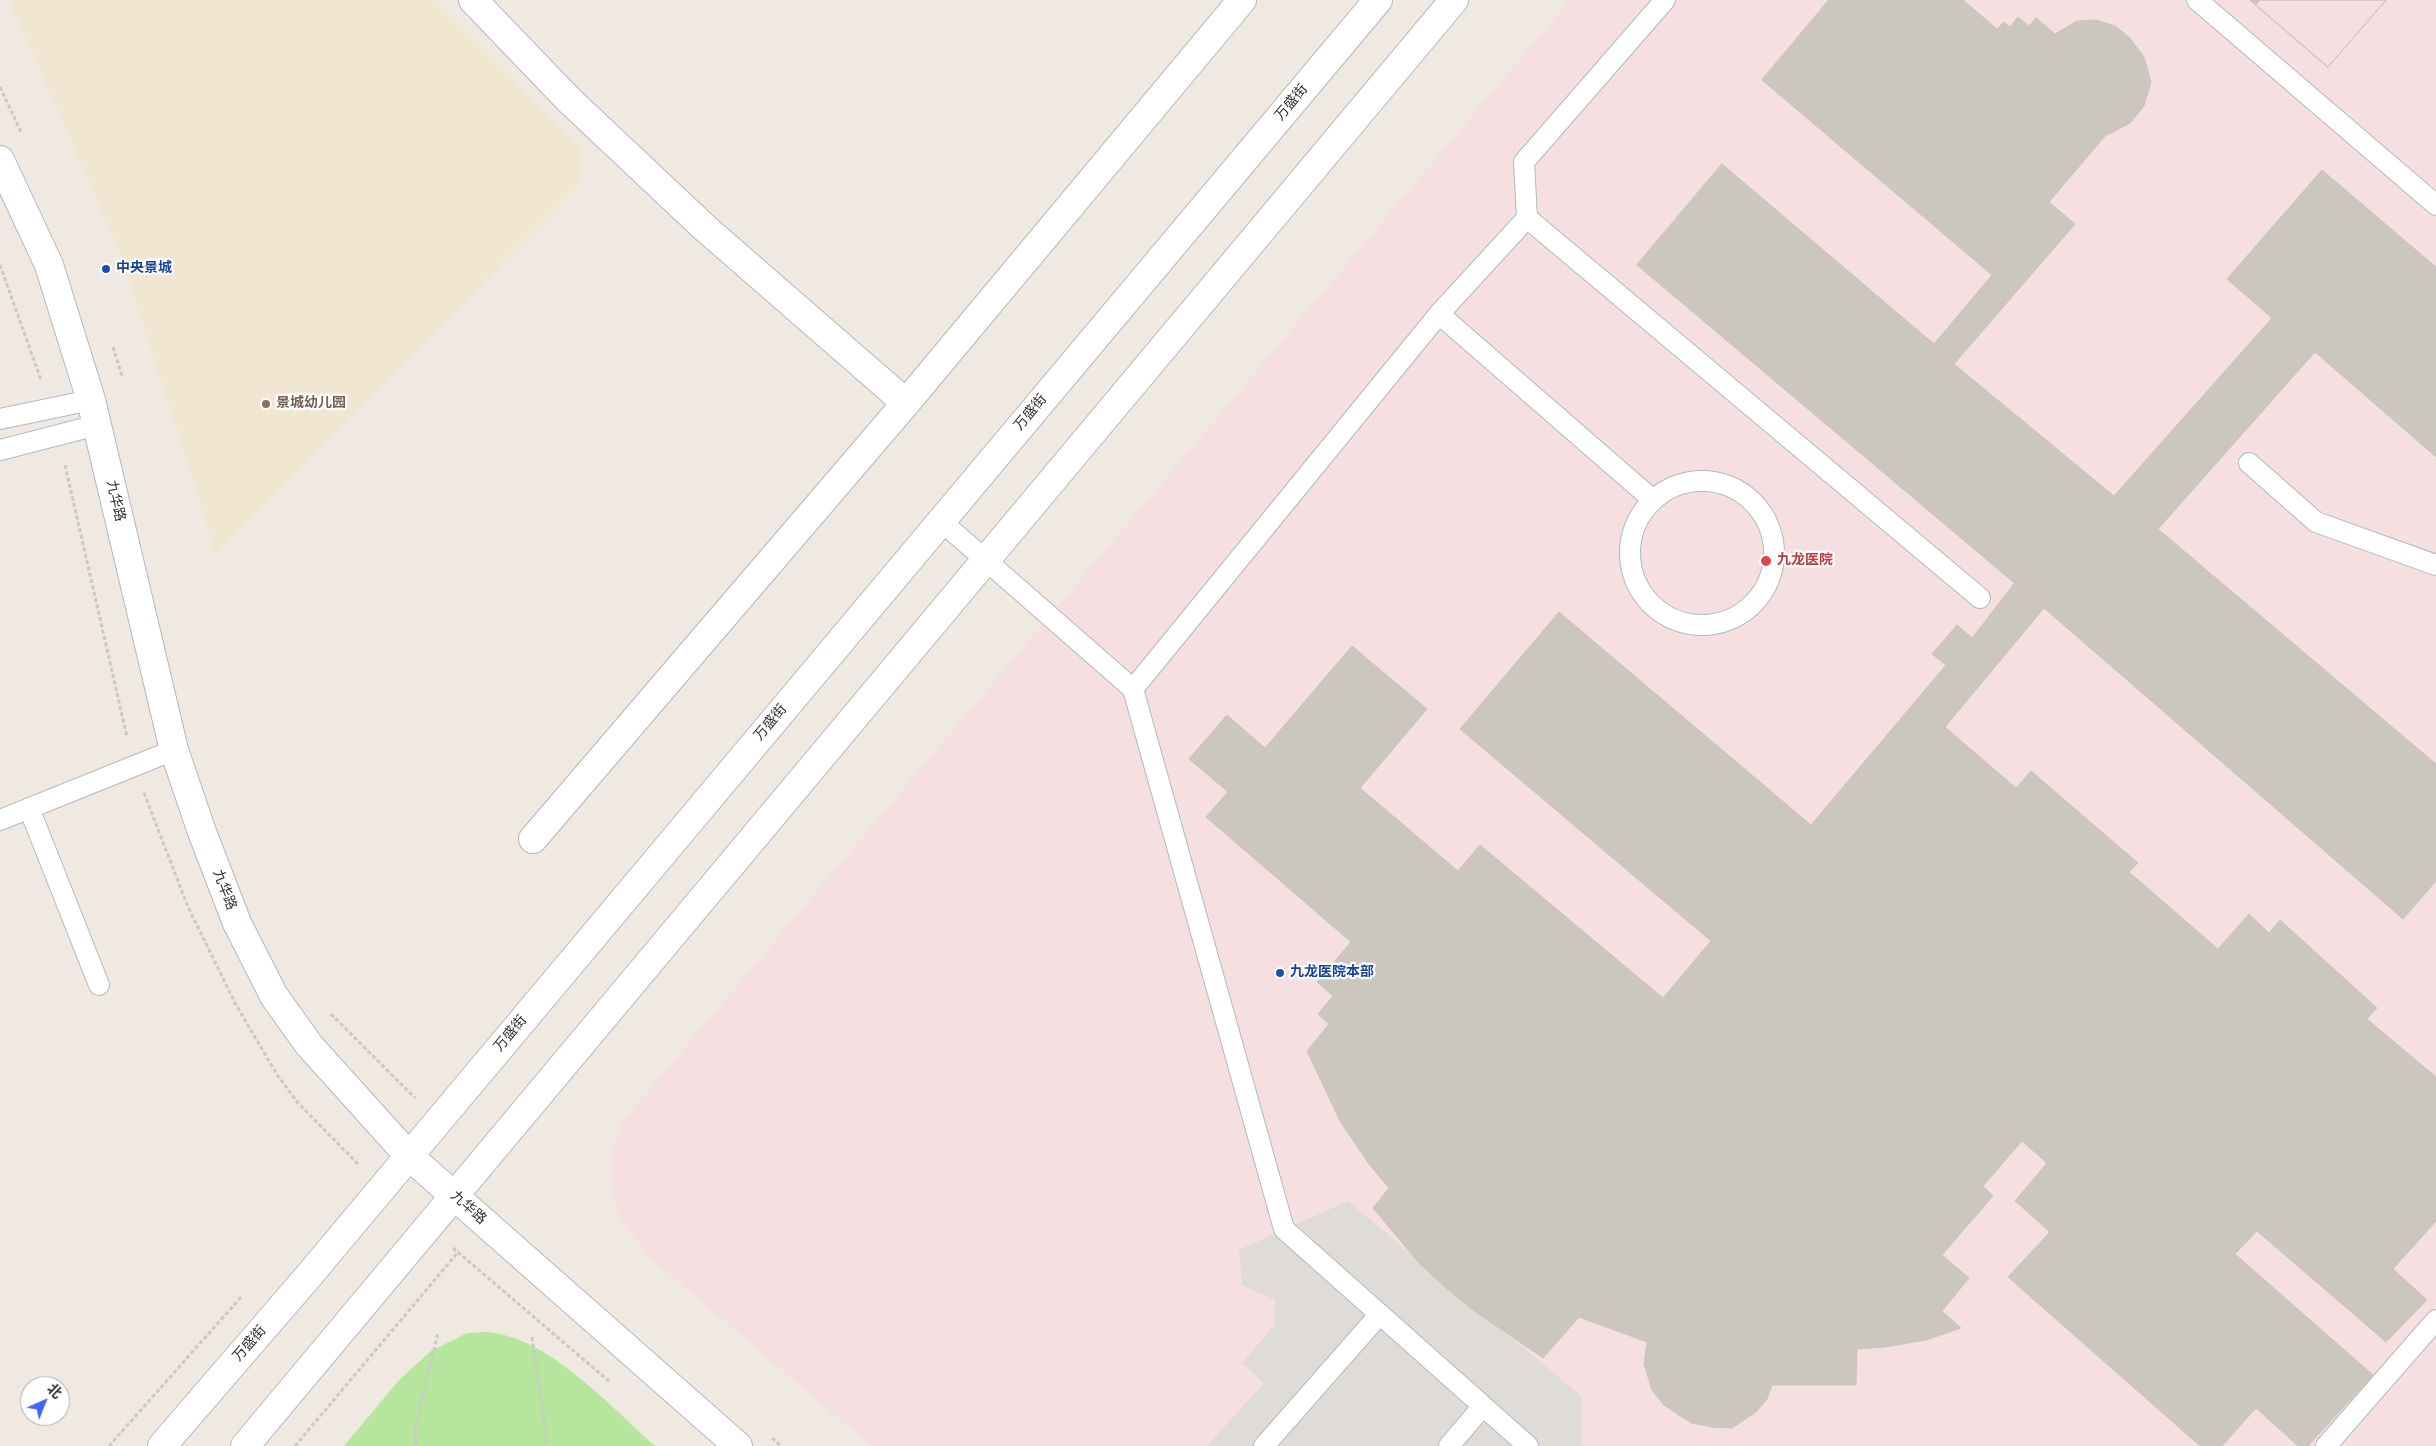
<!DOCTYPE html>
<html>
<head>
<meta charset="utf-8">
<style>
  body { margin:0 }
  #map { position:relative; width:2436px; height:1446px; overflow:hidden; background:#efe9e1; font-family:"Titillium Web","Noto Sans SC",sans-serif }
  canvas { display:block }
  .north { position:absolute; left:20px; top:1376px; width:50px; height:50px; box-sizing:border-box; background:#fff; border:1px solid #ababab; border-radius:50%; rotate:44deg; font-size:14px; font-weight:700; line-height:20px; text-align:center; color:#2e2e2e }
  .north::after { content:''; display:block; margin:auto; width:18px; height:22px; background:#4264fb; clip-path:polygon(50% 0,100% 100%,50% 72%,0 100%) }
</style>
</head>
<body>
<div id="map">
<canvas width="2436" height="1446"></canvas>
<div class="north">北</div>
</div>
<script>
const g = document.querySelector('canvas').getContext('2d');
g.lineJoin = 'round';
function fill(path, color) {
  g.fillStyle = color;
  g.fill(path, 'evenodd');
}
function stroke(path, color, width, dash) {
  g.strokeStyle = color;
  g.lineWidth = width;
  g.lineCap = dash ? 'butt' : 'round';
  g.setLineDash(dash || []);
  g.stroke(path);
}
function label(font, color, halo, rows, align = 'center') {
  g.font = font + ' "Titillium Web","Noto Sans SC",sans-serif';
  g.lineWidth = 4.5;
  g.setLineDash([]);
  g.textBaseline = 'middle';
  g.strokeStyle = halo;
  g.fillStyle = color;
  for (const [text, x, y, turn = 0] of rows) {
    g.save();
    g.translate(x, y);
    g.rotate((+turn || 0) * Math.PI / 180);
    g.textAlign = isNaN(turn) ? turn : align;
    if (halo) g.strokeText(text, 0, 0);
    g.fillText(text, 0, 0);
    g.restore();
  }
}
fill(new Path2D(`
  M9,0h427l143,147 4,24 -7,18 -360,365 -96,-301z`), '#f0e6d1');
fill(new Path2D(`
  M1570,0h866v1446h-1565l-218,-186 -34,-42 -8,-28v-36l11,-32z`), '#f5dfe0');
fill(new Path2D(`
  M467,1333c9,0 19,-2 27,0 59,9 117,74 161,113h-311l56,-67 31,-28z`), '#b6e59e');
fill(new Path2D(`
  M1348,1201l233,195v50h-374l57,-63 -22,-20 33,-38v-25l-33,-15 -3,-35z`), '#dfdcd8');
const building = new Path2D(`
  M1829,0h134l34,29 7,-7 6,5 8,-10 11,9 7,-8 19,16 22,-13 19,-1 19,6 14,11 15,20 7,25 -7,24 -14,17 -25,13 -56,66 26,22 -121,140 -20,-20 58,-69 -230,-195z
  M2250,0h136l-58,67z
  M2260,0h126l-58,67 -72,-62z
  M1722,164l212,180 20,20 160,132 158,-178 -45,-39 95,-109 114,97v190l-121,-105 -157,177 278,235v117l-33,38 -359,-311 -407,-343z
  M2014,584l30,24 -99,119 71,61 15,-17 107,92 -9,9 89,77 31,-35 20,19 11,-13 97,88 -10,11 69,58v144l-43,48 34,31 -41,42 -129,-111 -22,23 138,121 -65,71h-10l-42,-38 -34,38h-22l-192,-169 42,-45 -35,-31 32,-38 -25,-22 -39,45 10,10 -51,59 27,23 -27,33 19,17 -35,12 -41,7 -28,2 -1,36h-84l-5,14 -11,13 -24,16 -20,-1 -20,-4 -15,-9 -13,-9 -12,-15 -8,-26 3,-22 -68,-25 -36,41 -70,-48 -27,-22 -27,-25 -46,-55 16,-20 -20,-24 -29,-43 -33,-70 22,-27 -11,-10 15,-18 -16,-14 34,-40 -145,-125 22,-25 -39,-33 38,-44 38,33 87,-102 75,63 -67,79 98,83 22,-26 183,153 48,-57 -251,-212 99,-117 252,213 135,-160 -14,-11 25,-29 15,13z`);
fill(building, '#cbc7bf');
stroke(building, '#cbc5ba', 1);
const service = new Path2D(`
  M2197,0l239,205
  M1527,218l-3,-56 141,-162
  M1439,314l214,186
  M0,419l91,-19
  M0,450l97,-25
  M2249,463l67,59 120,43
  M1630 553a72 72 0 1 1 144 0a72 72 0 1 1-144 0Z
  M941,521l192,168 151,540 244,217
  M1133,689l306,-375 88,-96 453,380
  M29,808l70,177
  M0,820l174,-70
  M1264,1446l116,-132
  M1449,1446l34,-40
  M2326,1446l110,-126`);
const minor = new Path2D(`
  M473,0l96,100 136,128 201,175
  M533,839l373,-436 336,-403`);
const tertiary = new Path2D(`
  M0,160l49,105 42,135 83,350 28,82 35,91 37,73 35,49 100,111 329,290`);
const secondary = new Path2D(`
  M162,1446l144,-167 1072,-1279
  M245,1446l1209,-1446`);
stroke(service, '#b4b7c1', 22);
stroke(minor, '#b4b7c1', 30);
stroke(tertiary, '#b4b7c1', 30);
stroke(secondary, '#b4b7c1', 30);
stroke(new Path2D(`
  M0,87l21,45
  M0,265l41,115
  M113,347l9,29
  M65,465l62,272
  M144,793l44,114 48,98 42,71 20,27 61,62
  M331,1014l84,84
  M453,1248l157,134
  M532,1337l15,105 -3,4
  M772,1438l9,8
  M109,1446l133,-150
  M295,1446l164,-195
  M416,1446l-1,-18 23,-95`), '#c9c9c9', 3, [4, 2.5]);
stroke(service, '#fff', 20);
stroke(minor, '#fff', 28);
stroke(tertiary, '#fff', 28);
stroke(secondary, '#fff', 28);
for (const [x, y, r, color] of [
  [106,269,5,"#1a4fb4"],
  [266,404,5,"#8d6e63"],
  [1766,561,6,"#e0444e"],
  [1280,973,5,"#1a4fb4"]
]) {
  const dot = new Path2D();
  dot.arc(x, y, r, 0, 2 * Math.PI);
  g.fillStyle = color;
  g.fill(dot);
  stroke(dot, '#fff', 2);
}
label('14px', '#2e2e2e', '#fff', [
  ["万盛街",1292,103,-50],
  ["万盛街",1031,413,-50],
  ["九华路",115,501,77],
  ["万盛街",771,723,-50],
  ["九华路",224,890,69],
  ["万盛街",511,1034,-50],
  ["九华路",468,1208,42],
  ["万盛街",250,1344,-49]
]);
label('bold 14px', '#164399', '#fff', [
  ["中央景城",116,269],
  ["九龙医院本部",1290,973]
], 'left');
label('bold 14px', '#785e54', '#fff', [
  ["景城幼儿园",276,404]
], 'left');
label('bold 14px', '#be3a42', '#fff', [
  ["九龙医院",1777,561]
], 'left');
</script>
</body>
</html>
